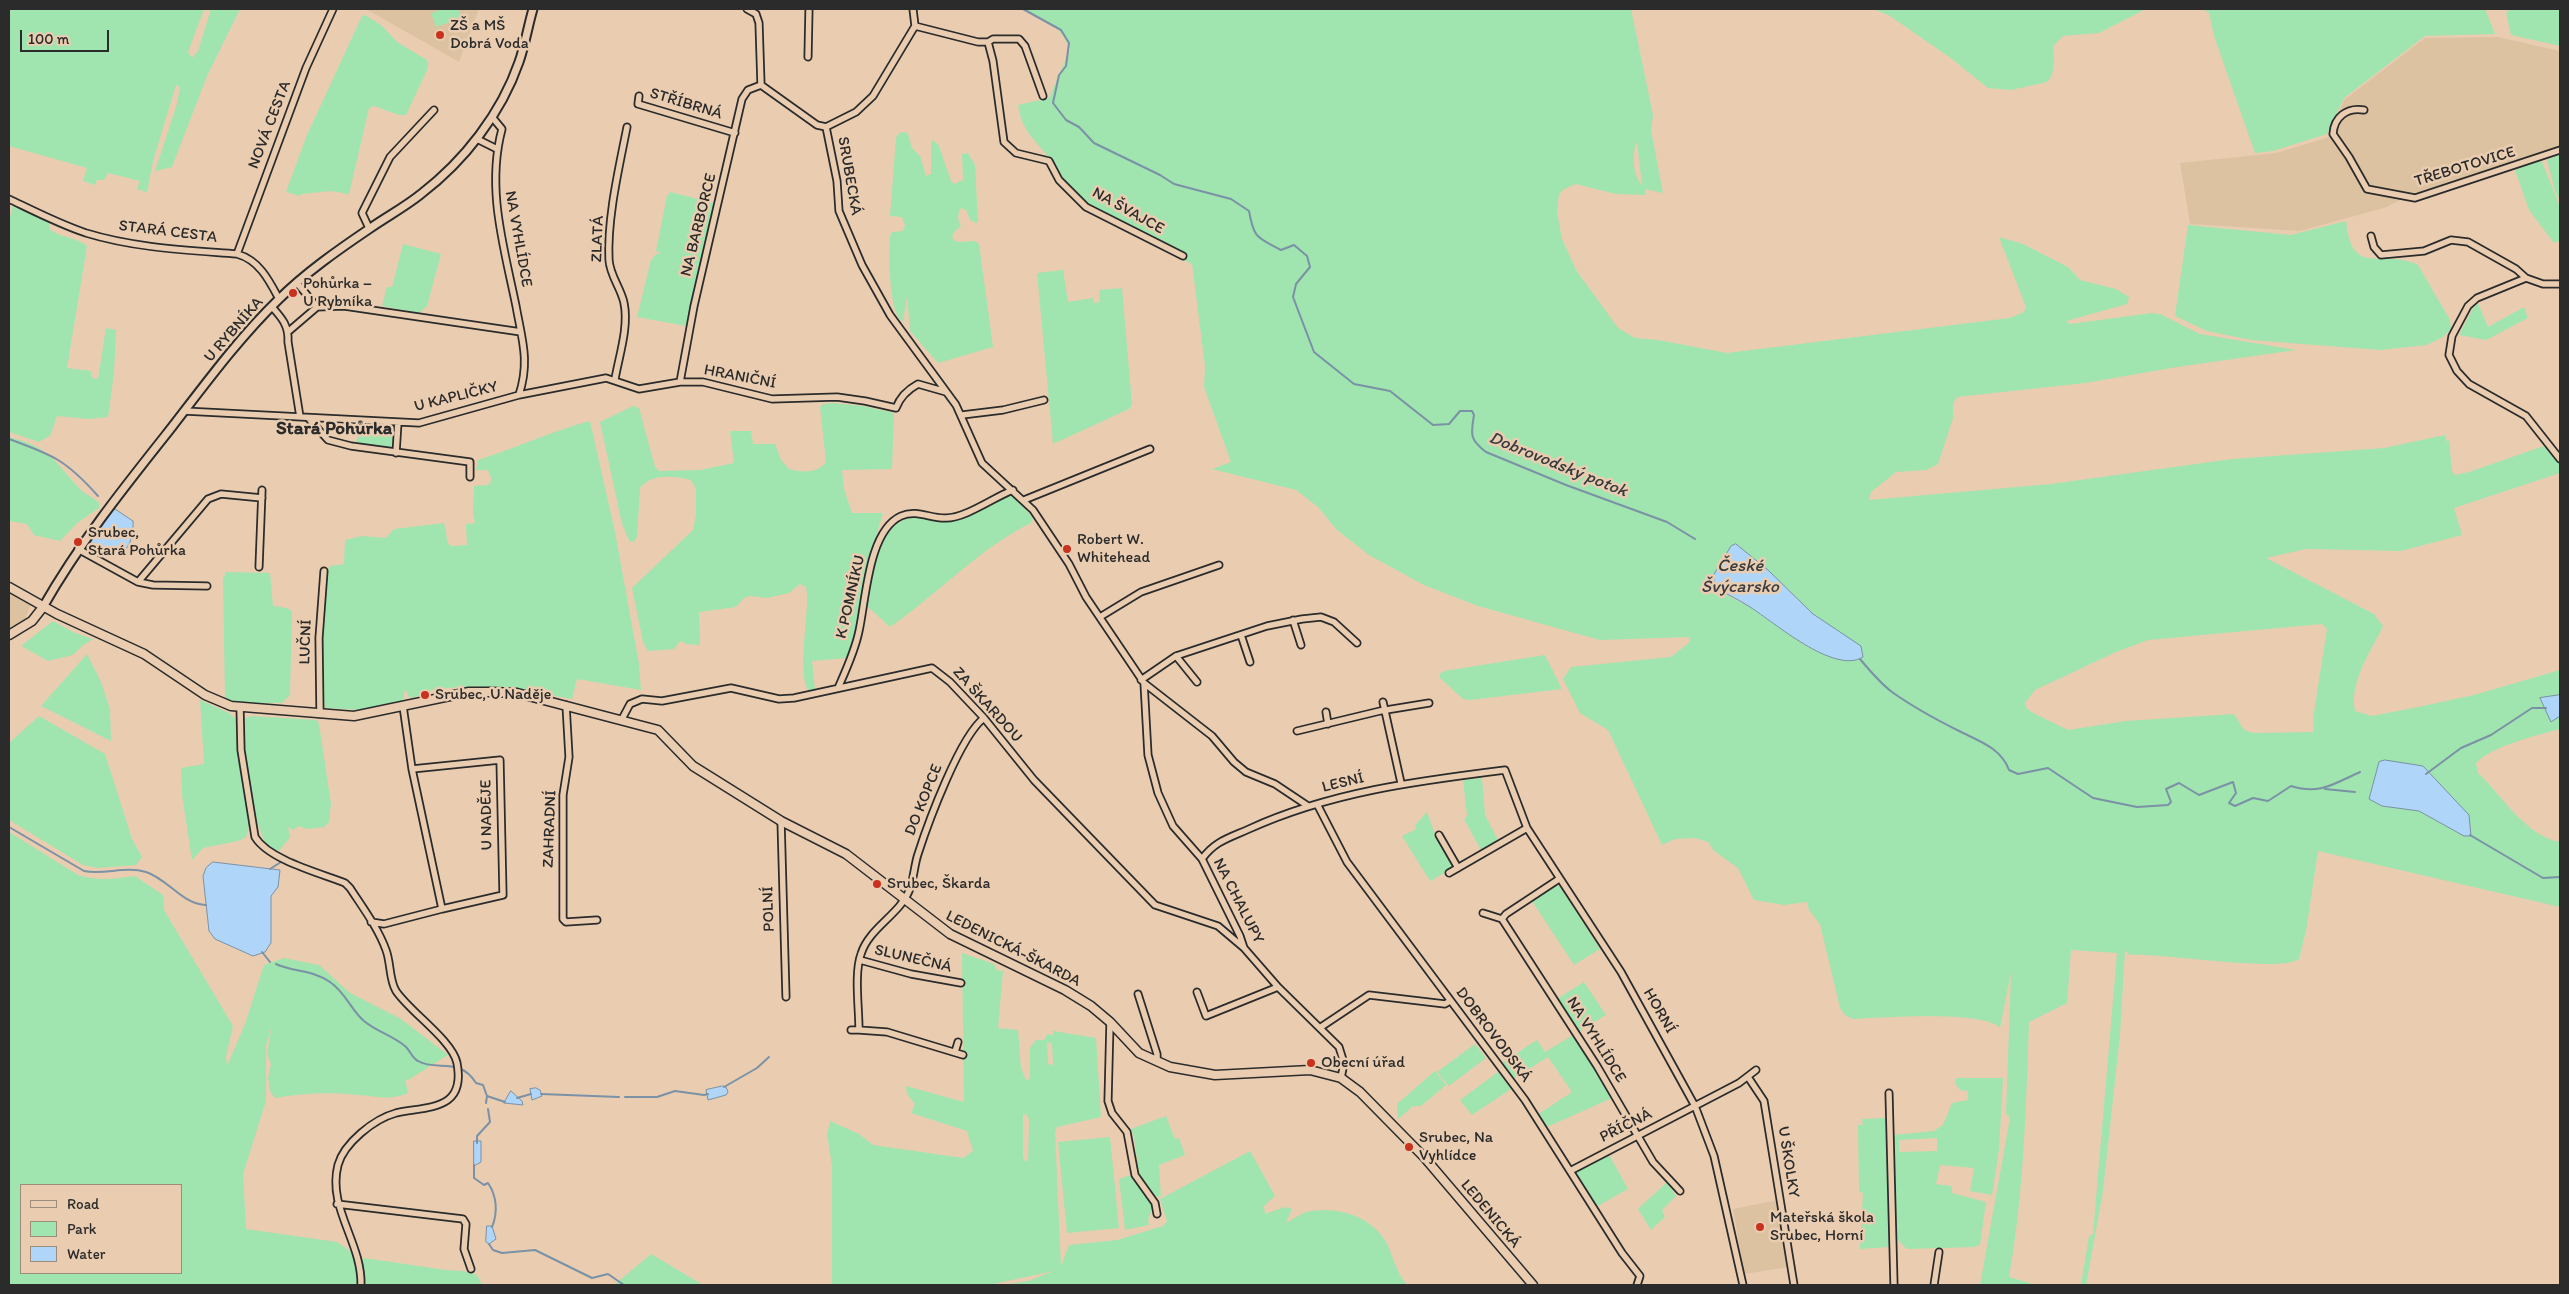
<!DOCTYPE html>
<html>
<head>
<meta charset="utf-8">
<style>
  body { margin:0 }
  #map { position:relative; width:2569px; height:1294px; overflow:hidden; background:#eacdb1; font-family:Itim,sans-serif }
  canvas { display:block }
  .frame { position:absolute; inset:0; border:10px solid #2b2b2b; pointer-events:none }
  .legend { position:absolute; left:20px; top:1184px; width:162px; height:90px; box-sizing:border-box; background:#eacdb1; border:1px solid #9e8c7b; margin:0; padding:6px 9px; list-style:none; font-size:15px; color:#2b2b2b }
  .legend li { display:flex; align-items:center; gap:10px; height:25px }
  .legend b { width:25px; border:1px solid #9e8c7b }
  .scale { position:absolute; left:20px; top:30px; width:89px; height:22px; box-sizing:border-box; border:2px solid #2b2b2b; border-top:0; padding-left:6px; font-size:15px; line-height:18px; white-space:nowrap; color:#2b2b2b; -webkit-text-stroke:4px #eacdb1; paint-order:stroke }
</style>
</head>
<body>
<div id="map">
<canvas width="2569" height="1294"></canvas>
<div class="frame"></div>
<ul class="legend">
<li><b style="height:6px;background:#eacdb1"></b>Road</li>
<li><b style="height:14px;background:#a0e4af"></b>Park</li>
<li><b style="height:14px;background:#afd5f8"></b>Water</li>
</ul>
<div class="scale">100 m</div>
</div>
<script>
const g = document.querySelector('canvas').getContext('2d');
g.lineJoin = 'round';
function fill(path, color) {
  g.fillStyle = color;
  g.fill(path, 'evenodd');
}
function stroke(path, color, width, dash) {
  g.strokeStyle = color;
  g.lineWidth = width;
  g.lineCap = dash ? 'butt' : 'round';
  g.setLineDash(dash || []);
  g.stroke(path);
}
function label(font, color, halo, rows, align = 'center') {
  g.font = font + ' Itim,sans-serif';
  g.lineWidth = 5;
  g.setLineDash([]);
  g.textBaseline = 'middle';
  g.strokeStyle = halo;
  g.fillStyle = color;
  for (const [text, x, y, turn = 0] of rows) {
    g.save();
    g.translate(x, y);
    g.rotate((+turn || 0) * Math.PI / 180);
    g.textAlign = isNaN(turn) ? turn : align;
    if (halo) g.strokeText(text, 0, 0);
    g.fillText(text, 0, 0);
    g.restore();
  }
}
fill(new Path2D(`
  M366,9h113l-20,53z
  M2498,37l62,14v95l-145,47 -31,15 -84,23 -110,-7 -10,-61 96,-10 53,-16 15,-37 81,-62z
  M9,590l23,11 -7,19 -16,9z
  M1778,1200l11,67 -45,7 -11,-65z`), '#ddc2a1');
fill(new Path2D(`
  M9,9h195l-16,43 4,6 6,-7 13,-42h29l-33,67 -35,91 -17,4 22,-67 3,-17 -4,-2 -23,76 -6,31 -10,-3 3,-8 -32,-8 -4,7h-7l-2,5 -12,-4 4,-13 -78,-22z
  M443,9h15l4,9 -26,9 -5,-14z
  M1024,9h607l22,106 -2,15 12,63 -18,-4v6l-29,-1 -40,-10 -12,5 -5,5 -2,18 5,27 14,31 42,58 17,10 23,2 69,13 283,-35 14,-6 2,-5 -27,-70 24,7 45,23 12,13 36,9 13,8 -2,7 -61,17 4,3 82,-11 8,1 40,20 96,16 -119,17 -92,16 -128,14 -4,6v15l-15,46 -12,6 -30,2 -25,20 -2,8 182,-16 181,-25 152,-11 61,-13 2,7 2,-2 3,31 3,4 14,-3 75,-26 16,16v11l-106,35 8,27 -61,16 -95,-2 -40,9 108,56 9,12c-12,25 -34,56 -28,85l17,5 46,-9 56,-12 86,-25v59c-22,6 -68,17 -84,34l2,10c24,22 47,63 82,69v65l-242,-56 -12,80 -7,28c-20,14 -136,-6 -169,-4l-5,-5 -5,85 -17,156 -17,94h-5l8,-49 4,-2 24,-281 -46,-3 -4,53 -38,19c-3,85 -5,171 -20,255l27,8h-56l30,-167 -4,-5 5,-141 -11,56c-16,-18 -120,-10 -147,-9l-8,-4 -5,-7 -20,-84 -11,-14 -2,-8 -23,3 -30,-5 -16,-32 -24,-17 -6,-9 -13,-4 -20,1 -13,6 -54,-115 -28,-17 -17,-34 8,-12 100,-10 19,-15 -1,-5 -89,3 -122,-34 -54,-21 -55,-30 -32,-25 -19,-23 -22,-17 -84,-21 19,-7 -27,-75 1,-21 -13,-102c-48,-24 -96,-47 -132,-88 -4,-5 -6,-12 -10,-17 -15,-20 -28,-27 -32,-54l31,-7 21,-48c-10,-27 -23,-28 -46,-41zM1637,142l5,43c-9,-9 -11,-32 -5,-43zM1736,544l32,26 45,44 48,34 -33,8 -16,-7 -62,-42 -34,-18 -3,-13 18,-30zM2322,624l5,5 -14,89 1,14 -60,1 -10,-3 -10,-16 -108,7 -58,9 -33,-16 -8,-5 -2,-6 10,-13 81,-38 32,-12zM2379,762l44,4 11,12 37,58h-7l-45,-25 -37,-5 -13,-7z
  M1874,9h272l-47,24 -36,3 -10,10c1,12 3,27 -6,36l-36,8 -23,-2 -36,-29 -62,-43z
  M2203,9h282l10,25 -70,2 -81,62 -17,36 -54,17 -18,2 -41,-117 -5,-23z
  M2511,9h49v37l-49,-11 -5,-22z
  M365,15l16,10 16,17 30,18 1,8 -22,47h-7l-25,-9 -5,2 -20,86 -18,-3 -30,3 -1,2 -14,-4 21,-57 55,-119z
  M905,132l3,2 4,14 8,8 6,20 5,-2v-31l2,-3 6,6 12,35 3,3 9,-4 -1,-26 6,-1 7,12 3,58 -7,-2 -5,-11 -4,-2 -3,2 -1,9 3,7 -7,6 -2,6 5,4 18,-1 4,3 14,103 -55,16 -28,-32 -3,-36 -4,27c-15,-9 -14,-67 -13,-86l2,-4 11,-1 2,-6 -3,-8 -12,-1 6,-78 3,-5z
  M2560,154v46l-5,-9 -8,-31z
  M2537,160l5,2 18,45v34l-6,2 -25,-33 -14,-40z
  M670,192l44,11 -28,123 -49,-9 14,-57 5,-6 6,-1 -6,-2 11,-55z
  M13,204l36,17v8c12,9 27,8 38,17l-20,122 24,3v7l7,1 8,-51 10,2 -2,43 -6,44 -19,2 -32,-3 -7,20 -11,6 -30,-10v-211z
  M2346,221c6,59 36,26 72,44l32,55 1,9 -8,8 -16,8 -47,5 -129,-10 -44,-9 -32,-15 13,-91 103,10z
  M403,244l38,10 -14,52 -8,7 -37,-7 5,-19h5z
  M1063,270l5,32 25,-4 1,5 6,-1 -1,-12 23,-2 10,117 -3,4 -76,35 -16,-171z
  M2477,301l11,26 36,-20 4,11 -42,22 -27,-5z
  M833,403l30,3 31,7 -2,56 -50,1 2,19 8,24h31l-19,64 -7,47 -10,34 -35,3 3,29 -5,3c-15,-18 1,-82 -4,-106l-6,-3 -11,9 -22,5 -17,-2 -6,2 -8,9 -37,5 1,33 -13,-1 -7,-3 -6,8 -26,2 -5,-9 -11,-54 61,-58 3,-15v-26l-5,-9c-16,-4 -40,-7 -51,8l-3,48 -2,5 -5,1 -8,-18 -22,-102 33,-16 6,2 16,59 4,4 41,-1 34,-7 -4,-32h21l2,13h22l6,16 8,9c12,4 30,4 37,-7l-6,-55 3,-3z
  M590,421l25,111 24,132 2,26 -64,-11 -5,20c-47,-9 -91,-17 -139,-9 -8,2 -14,6 -21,8l-4,-2 -1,-5 -3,1 -1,8 -3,3 -32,7 -1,-3 -6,3 -36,-2 -4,-32 5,-103 4,-7 14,-2 1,-24 17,-4 24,2 8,-9 50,-6 4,21 4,2 15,-1 -1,-21 9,-1 -2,-10 1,-27 14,-1 4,-5 -4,-10h-12l2,-10c38,-12 74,-29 112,-39z
  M362,424l33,1 -2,24 -35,-5 -2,-3z
  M9,437c41,10 45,24 71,52 5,6 14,8 19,14v5l-22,15 -17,18 -26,-6 -7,-11 -18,-3z
  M1009,494l6,3 18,21 -2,5c-53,26 -93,71 -141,104l-23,-21c-1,-28 10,-82 43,-88 11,-2 23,5 34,2 22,-6 43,-17 65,-26z
  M226,572l44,1 3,33 14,2 5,3 -2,84 -8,8h-42l-15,-4 -2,-120z
  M53,621l22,12 18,6 -11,7 -9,9 -25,6 -25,-14 -1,-2z
  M87,654l14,28 9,27 1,32 -70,-35z
  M1545,655l17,34 -92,11 -7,-1 -23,-21v-4l4,-3z
  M200,700l29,13 8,7 5,59 8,43 -4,15 -8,4 -35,7 -11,12 -10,-65 -1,-27 23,-4z
  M39,716l66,38 27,85 10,18 -6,8 -38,3 -15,-3 -74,-45v-77z
  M252,716l64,4 3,4 12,80 -2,18 -5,5 -17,2 -8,-3 -6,4 -5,-3 2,10 -11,14 -12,-4c-17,-39 -28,-86 -22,-129z
  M1482,778l3,37 13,25 -17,10 -17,-31 3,-3 -4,-36z
  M1427,812l8,22 17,32 -4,5 -18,10 -28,-45 14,-7 -1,-4z
  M9,832l69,43c18,6 38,4 57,1l28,19 1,15 69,116 -7,31 1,9 18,-42 19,-59 20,-7 35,7 31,28 51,26 47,36 -40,25 -3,-1 3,14c-19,8 -31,3 -50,2 -28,-3 -56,-2 -83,3l-5,-7 -2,-13 3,-14 -4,-10 5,-29 -6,21v55l-23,73 3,55 91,13 26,18 1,-2 82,12 17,1 14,4 5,10h-473zM21,1185h160v88h-160z
  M1553,886h7l40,63 -26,16 -42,-64z
  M962,953l32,11 3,6 6,1 -5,57 20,2 3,38 5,12 4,-1v-31l6,-8h8l3,-6 6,1v-4l43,7 5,79 -44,10 -2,5 6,135 8,-22 48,-5 46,-14 4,-5 -7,-22 90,-48 25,45 -11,10 1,8 20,-7 7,2 -6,14c6,-3 14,-9 20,-11 29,-7 67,4 81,32 7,15 9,28 20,41h-403l24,-4 26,-10 -66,14h-156v-120l-5,-30 3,-14 29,13 14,11 90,13 10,-7 -6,-20 -56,-18 4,-9 -8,-10 -1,-8 58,16zM1047,1042l5,2 1,21 -5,-1zM1023,1114l4,1 2,5 -1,41h-3l-2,-4z
  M1584,982l22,33 -28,17 -21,-33z
  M1573,1035l39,63 -65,29 -10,-12 35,-23 -24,-35 -35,22 -11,-16 35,-23 8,12z
  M1475,1044l11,14 -37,28 -12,-14z
  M1435,1071l11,14 -25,21h-8l-15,13 -1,-15z
  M1498,1072l13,17 -39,26 -12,-15z
  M1956,1078h47l-4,72 -7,45 -22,-4 4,-23 -34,-3 -4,19 16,2v7l34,9 -6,43 -6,2 -67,2 -10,-10 -4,-104 41,-4 9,-6 9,-22 16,-3v-9l-8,-1 -5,-7zM1937,1138v13l-38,1v-12z
  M1166,1116l9,23 4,-1 6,17 -26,10 2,31 -6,1 -16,-22 -5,-38 -3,-8z
  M1885,1118l6,125 -3,4 -28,2 3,-56 -4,-1 -1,-67h5l-1,-6z
  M1110,1137l9,91 -52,5 -9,-91z
  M1608,1153l20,36 -32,18 -21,-35z
  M1131,1175l22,31 -5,14 1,5 -24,5 -6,-51z
  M1667,1182l9,14 -14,14 3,7 -14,13 -13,-21z
  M651,1254l52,31h-89z`), '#a0e4af');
const water = new Path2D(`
  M115,509l18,12c1,18 -6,39 -27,32 -8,-2 -12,-3 -16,-10l10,-18z
  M1736,544l32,26 45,44 48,32 2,11c-29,18 -89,-35 -113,-50 -11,-7 -22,-13 -34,-18l-3,-13 18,-30z
  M2560,695v21l-9,6 -11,-24z
  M2385,760l38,6 46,49 2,21h-7l-45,-25 -37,-5 -13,-7 10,-37z
  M213,862l67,8 -2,17 -7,9v47l-6,9 -12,4 -38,-17 -6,-8 -6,-55 3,-8z
  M723,1086l3,1 2,5 -2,3 -18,5 -2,-10z
  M536,1088l4,2 2,6 -10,4 -2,-11z
  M511,1091l11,10 1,4 -19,-2z
  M474,1141h7v21l-7,4z
  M487,1226h5l4,13 -7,5 -3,-2z`);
fill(water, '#afd5f8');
stroke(water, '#7a91a6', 1);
stroke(new Path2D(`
  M1023,9l38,21 8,13 -3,23 -7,9 -6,28 13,17 13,7 15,16 66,32 14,9 57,15 18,12c5,28 8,26 32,39l13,-5 13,11 3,11 -14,17 -3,13 21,55 40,32 36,7 43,34 16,-1 11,-13h12l2,4c-3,19 -5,24 12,37l80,33 101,37 28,17
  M9,439c44,16 57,21 89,57
  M1860,659c10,12 20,24 32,33 21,15 45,28 67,39 20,10 42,17 50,39l9,4 30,-6 45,30 44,9 31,-2 3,-3 -5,-13 13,-6 20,12 34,-13 3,11 -7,10 6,3 18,-8 15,3 23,-15c29,9 42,-2 69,-14
  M2426,774l35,-26 30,-13 41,-27h14
  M2325,789l30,3
  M9,827l75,44c20,4 42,-5 62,1 22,7 37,33 60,33
  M2470,835l73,43 17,-1
  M270,869l11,-7
  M262,952l8,10
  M276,964c17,8 37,6 54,18 16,11 21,28 34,39 13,11 30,15 42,26 5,5 6,11 12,14 19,11 41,-5 58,22l7,2 4,11 -1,7
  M724,1087l33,-19 12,-11
  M541,1094l78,3
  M487,1096l18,6
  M625,1097h32l18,-6 29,4 4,-1
  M517,1098l14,-4
  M477,1143v-7l13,-14 -2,-13
  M474,1165v13l10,7 4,-2c9,13 10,30 4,44
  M489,1244l4,6 9,3 33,-3 57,28 16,-4 16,11`), '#7a91a6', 2);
const minor = new Path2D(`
  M747,9l9,5 3,9 2,62
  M915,26l63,16h10l5,-3h26l6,7 18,50
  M988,42l5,19 11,81 12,11 33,8 10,19 27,27 97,49
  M808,57l1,-48
  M639,96l-1,8 97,29
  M2364,110c-17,-3 -30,7 -31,24l16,23 18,32 48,9 145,-48
  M492,117l10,12c-16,60 2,118 14,177 6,34 14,55 3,89
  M826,127l11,54 2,30 23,54 28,50 66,90 26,58 51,47 36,54 17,33 58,86 68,53 22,26 12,10 29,12 33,22
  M826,127l30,-15 17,-16 42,-70 -2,-17
  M477,139l20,10
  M9,199c25,12 50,25 77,34 49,15 100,17 151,21 22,6 32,26 42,45
  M369,228l-7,-15 28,-56 44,-47
  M2371,236l3,11 7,8 43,-4 27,-11 17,2 48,27 10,9
  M237,254l69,-186 27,-59
  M297,283l20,24 27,-1 177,26
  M2560,284h-17l-17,-6 -49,20 -9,8 -16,30 -3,19 8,16 12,13 57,32 34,43
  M272,307c10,11 17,19 16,35l12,75
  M289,331l28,-24
  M615,379c4,-23 14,-52 9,-76 -3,-15 -14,-27 -15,-43 -2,-42 10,-92 18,-133
  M680,382l14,-76 48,-207 6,-9 13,-5 56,40 9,2
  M184,411l235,12 100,-28 87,-17 33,11 41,-7h23l69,17 65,-2 28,4 31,7c4,-11 11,-18 22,-24l28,8
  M962,415l41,-5 41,-10
  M309,419l19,21 23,6 119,16v15
  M396,453l2,-31
  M1024,500l126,-51
  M78,549l60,33 15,3 54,1
  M259,567l3,-77
  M138,582l70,-83 13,-5 41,4
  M1100,617l41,-25 78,-27
  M1293,620l8,25
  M1241,635l9,27
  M1176,656l21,26
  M1141,680l35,-24 91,-30 35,-7 19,-2 13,5 23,21
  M1144,683l4,72 10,38 15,33 29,33 38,77 4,12 34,39 61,60 5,16 -3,15
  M838,688c8,-18 17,-37 21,-57 7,-31 9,-100 42,-115 16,-7 30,3 45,2 20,0 48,-21 67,-28
  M1383,702l18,81
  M566,705l3,52 -6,38v124l3,3 31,-2
  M403,706l9,63 30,140 61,-14 -3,-135 -88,9
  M240,707l1,43 14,87c14,23 65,36 90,46l5,5c13,20 28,40 36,62 5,13 3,30 10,41 14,21 56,49 61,72 9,48 -29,43 -61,50 -22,6 -52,30 -58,52 -11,43 24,77 23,120
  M1326,712l2,12
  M320,714l-1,-76 5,-67
  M622,719l8,-15 12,-5 20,2 69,-13 48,11 15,-1 138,-30 18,14 34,36 50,62 121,125 63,21 26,22
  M1297,731l83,-20 49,-8
  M1317,804l30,58 178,238 97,153 18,23 -3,9
  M781,821l5,176
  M1439,835l19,33
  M1202,859c13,-18 27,-21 47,-30 81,-37 168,-48 256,-59l22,58 94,144 74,134 19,50 29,129
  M1449,873l78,-45
  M1483,913l19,6 95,147 56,96 27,29
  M1502,919l4,-5 53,-35
  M371,922l13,2 58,-15
  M860,960l51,14 50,9
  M1197,992l9,24 72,-29
  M1138,994l19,60v7
  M1110,1022l-2,79 4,12 15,19 8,43 20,28 2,11
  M1321,1027l48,-32 76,9 5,-3
  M851,1030h8
  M955,1052l3,-10
  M963,1055l-76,-23 -28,-2c0,-22 -5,-57 2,-76 8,-26 38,-39 48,-63 5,-12 5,-25 9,-37 10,-31 42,-118 66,-136
  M1748,1077l16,24 30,184
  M1889,1093l5,192
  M1570,1171l169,-88 17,-13
  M337,1204l126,15 3,5 -2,25 7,20
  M1934,1285l5,-33`);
const tertiary = new Path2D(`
  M43,607c37,-65 83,-122 129,-180 34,-44 67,-89 106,-127 27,-27 60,-50 91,-71 17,-12 36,-22 52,-35 43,-33 80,-80 98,-132 6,-17 9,-36 14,-53`);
const secondary = new Path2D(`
  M9,587l48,27 87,40 61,41 26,11 123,10 115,-24h21l27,1 141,37 35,36 88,55 65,33 104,80 115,56 26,16 19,16 29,31 31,14 45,8 95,-5 31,8 19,14 64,65 109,128
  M9,635l23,-14 11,-14`);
stroke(minor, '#2b2b2b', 9);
stroke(tertiary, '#2b2b2b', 11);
stroke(secondary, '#2b2b2b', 11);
stroke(minor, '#eacdb1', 5.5);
stroke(tertiary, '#eacdb1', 7);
stroke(secondary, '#eacdb1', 8);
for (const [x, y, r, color] of [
  [440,35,5,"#c8321e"],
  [293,293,5,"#c8321e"],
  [78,542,5,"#c8321e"],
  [1067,549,5,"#c8321e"],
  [425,695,5,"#c8321e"],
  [877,884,5,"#c8321e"],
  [1311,1063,5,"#c8321e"],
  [1409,1147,5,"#c8321e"],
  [1760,1227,5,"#c8321e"]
]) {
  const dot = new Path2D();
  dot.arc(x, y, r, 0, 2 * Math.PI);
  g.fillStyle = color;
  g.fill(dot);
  stroke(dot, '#eacdb1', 2);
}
label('16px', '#2b2b2b', '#eacdb1', [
  ["ZŠ a MŠ",450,26],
  ["Dobrá Voda",450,44],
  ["Pohůrka –",303,284],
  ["U Rybníka",303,302],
  ["Srubec,",88,533],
  ["Stará Pohůrka",88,551],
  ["Robert W.",1077,540],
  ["Whitehead",1077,558],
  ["Srubec, U Naděje",435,695],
  ["Srubec, Škarda",887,884],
  ["Obecní úřad",1321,1063],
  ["Srubec, Na",1419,1138],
  ["Vyhlídce",1419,1156],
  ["Mateřská škola",1770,1218],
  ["Srubec, Horní",1770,1236]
], 'left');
label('16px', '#2b2b2b', '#eacdb1', [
  ["STŘÍBRNÁ",686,104,17],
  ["NOVÁ CESTA",270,125,-69],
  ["TŘEBOTOVICE",2465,167,-17],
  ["SRUBECKÁ",849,176,80],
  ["NA ŠVAJCE",1128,211,29],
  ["NA BARBORCE",699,225,-76],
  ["STARÁ CESTA",168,232,7],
  ["NA VYHLÍDCE",518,239,80],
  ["ZLATÁ",598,239,-88],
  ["U RYBNÍKA",234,330,-49],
  ["HRANIČNÍ",740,377,11],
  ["U KAPLIČKY",456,397,-14],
  ["K POMNÍKU",851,597,-77],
  ["LUČNÍ",306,642,-88],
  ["ZA ŠKARDOU",987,705,48],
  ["LESNÍ",1343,783,-14],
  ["DO KOPCE",924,800,-68],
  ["U NADĚJE",487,815,-91],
  ["ZAHRADNÍ",550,829,-88],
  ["NA CHALUPY",1238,901,63],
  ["POLNÍ",769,909,-92],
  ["LEDENICKÁ-ŠKARDA",1013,949,27],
  ["SLUNEČNÁ",913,959,13],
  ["HORNÍ",1659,1011,60],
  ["DOBROVODSKÁ",1493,1035,53],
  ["NA VYHLÍDCE",1596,1040,58],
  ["PŘÍČNÁ",1626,1126,-27],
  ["U ŠKOLKY",1788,1162,81],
  ["LEDENICKÁ",1490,1214,50]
]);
label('italic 18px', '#383c40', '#eacdb1', [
  ["Dobrovodský potok",1558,465,22],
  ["České",1740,566],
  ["Švýcarsko",1740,587]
]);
label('bold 19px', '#2b2b2b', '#eacdb1', [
  ["Stará Pohůrka",334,429]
]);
</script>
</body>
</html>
